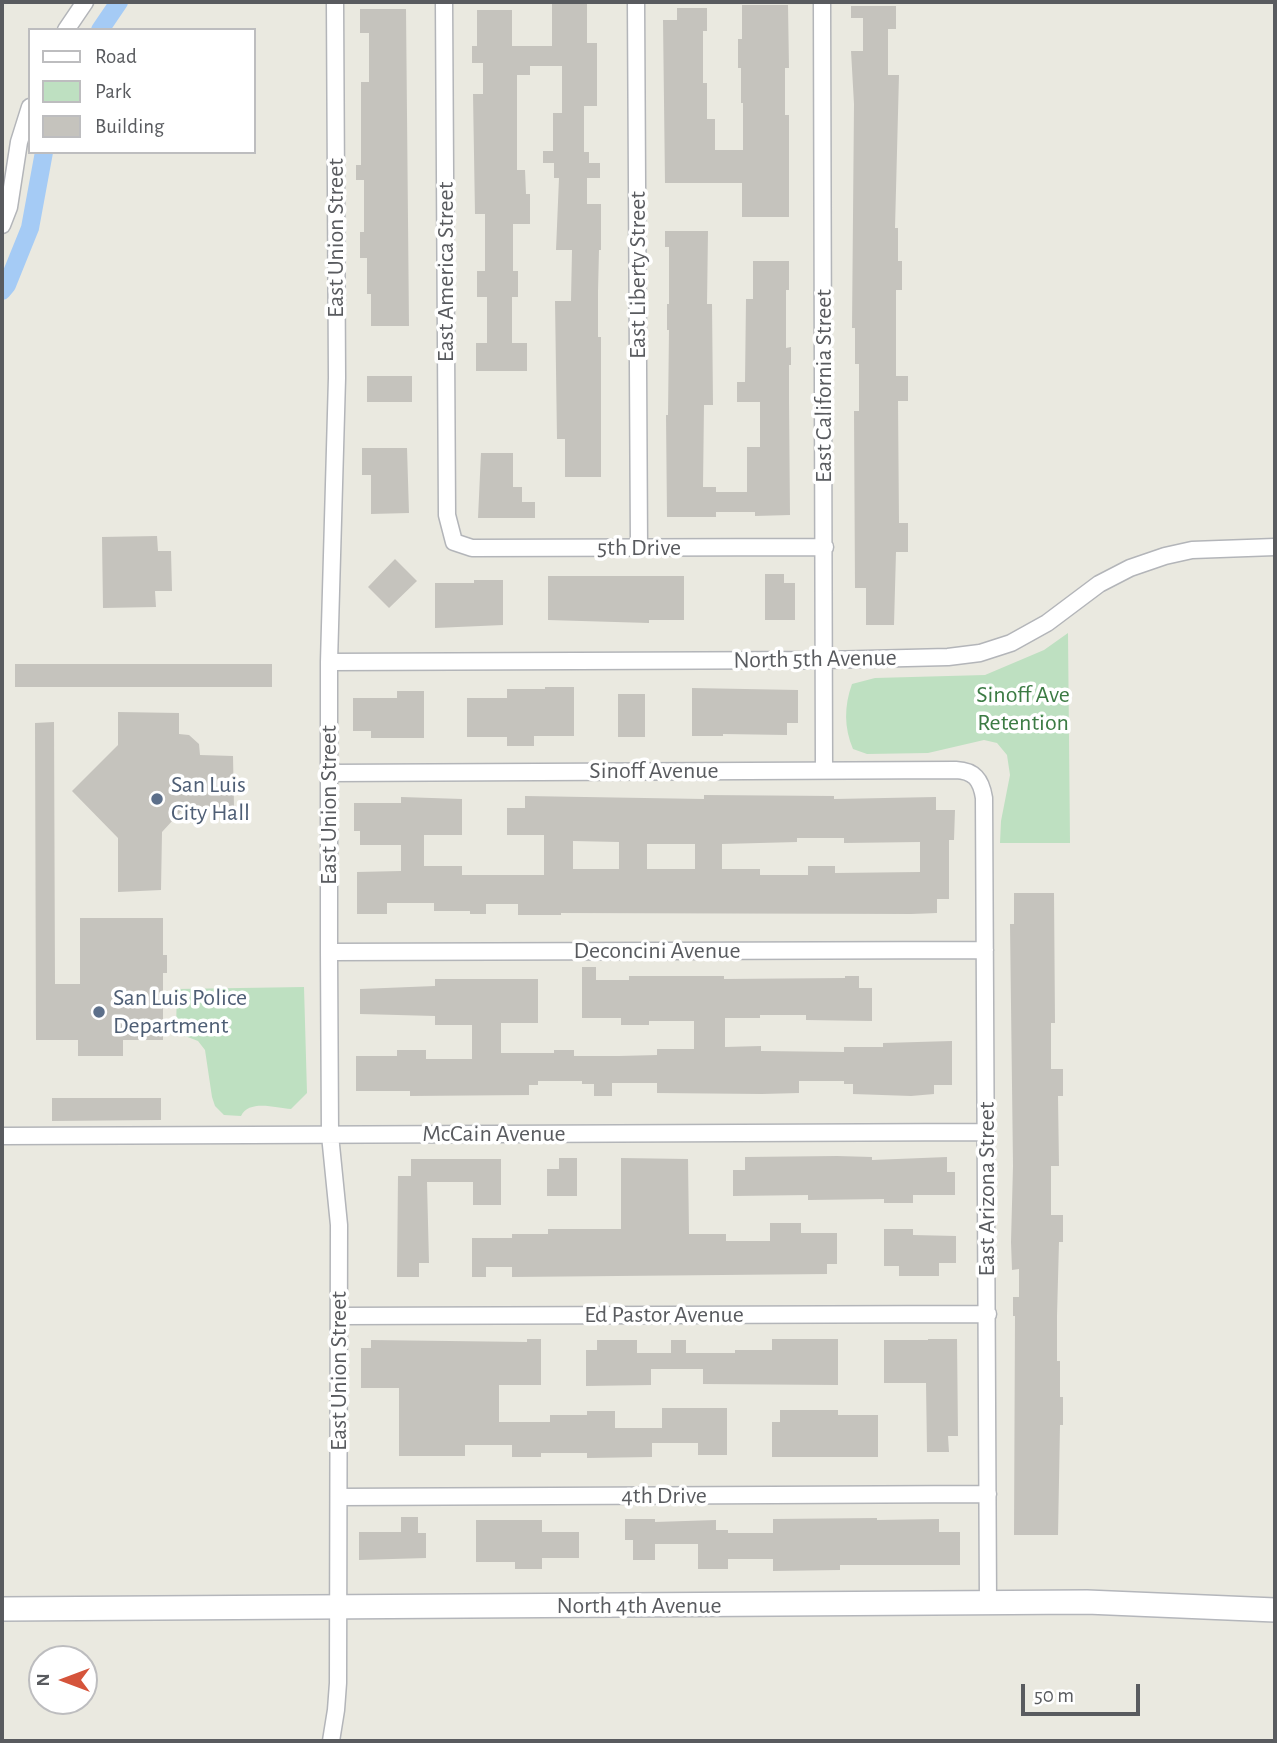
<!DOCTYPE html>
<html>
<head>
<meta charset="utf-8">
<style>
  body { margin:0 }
  #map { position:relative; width:1277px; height:1743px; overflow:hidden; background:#eae9e0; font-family:"Alegreya Sans",sans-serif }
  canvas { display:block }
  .frame { position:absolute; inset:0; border:4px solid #595b5f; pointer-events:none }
  .legend { position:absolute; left:28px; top:28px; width:228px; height:126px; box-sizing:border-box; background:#fff; border:2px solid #bdbdbf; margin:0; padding:9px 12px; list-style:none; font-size:21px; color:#595b5f }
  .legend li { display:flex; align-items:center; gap:14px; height:35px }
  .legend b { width:35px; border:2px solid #bdbdbf }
  .north { position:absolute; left:28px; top:1645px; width:70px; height:70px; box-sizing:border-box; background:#fff; border:2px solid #bdbdbf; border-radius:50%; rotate:270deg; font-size:19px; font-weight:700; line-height:28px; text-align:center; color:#595b5f }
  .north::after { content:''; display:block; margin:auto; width:24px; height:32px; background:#d5543b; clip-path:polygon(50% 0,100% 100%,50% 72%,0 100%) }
  .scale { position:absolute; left:1021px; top:1684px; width:119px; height:32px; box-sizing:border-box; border:4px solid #595b5f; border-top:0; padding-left:9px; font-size:21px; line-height:24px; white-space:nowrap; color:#595b5f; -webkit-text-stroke:5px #fff; paint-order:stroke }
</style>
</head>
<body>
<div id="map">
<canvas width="1277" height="1743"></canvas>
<div class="frame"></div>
<ul class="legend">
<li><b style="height:9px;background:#fff"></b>Road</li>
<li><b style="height:19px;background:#bee0c1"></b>Park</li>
<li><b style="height:19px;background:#c5c3bd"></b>Building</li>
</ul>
<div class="north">N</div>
<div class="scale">50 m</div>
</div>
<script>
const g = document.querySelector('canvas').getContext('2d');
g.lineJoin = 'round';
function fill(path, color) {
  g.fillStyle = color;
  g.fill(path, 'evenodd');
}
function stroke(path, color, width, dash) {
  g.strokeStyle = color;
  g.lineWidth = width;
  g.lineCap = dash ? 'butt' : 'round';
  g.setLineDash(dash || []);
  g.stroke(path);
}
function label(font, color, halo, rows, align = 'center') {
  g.font = font + ' "Alegreya Sans",sans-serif';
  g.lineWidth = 7;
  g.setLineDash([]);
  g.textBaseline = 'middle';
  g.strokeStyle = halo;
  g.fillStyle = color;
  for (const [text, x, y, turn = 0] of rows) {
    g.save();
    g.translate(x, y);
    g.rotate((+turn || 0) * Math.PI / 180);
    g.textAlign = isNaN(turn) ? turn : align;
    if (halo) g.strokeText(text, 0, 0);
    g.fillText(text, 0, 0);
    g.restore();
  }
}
fill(new Path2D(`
  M1068,633l2,210h-70l1,-22 9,-46 -3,-20 -10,-12 -13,-3 -56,13 -61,1 -14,-5c-9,-21 -9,-43 -1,-65l23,-6 110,-3 59,-25z
  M304,987l3,106 -16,16c-15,-1 -42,-10 -50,7l-17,-1 -9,-9 -3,-9 -7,-47 -7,-9 -13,-5 -9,-7 1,-40z`), '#bee0c1');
stroke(new Path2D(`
  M100,30l19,-28
  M2,291l5,-6 23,-57 14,-76`), '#a5cbf5', 18);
fill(new Path2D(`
  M552,4h35v39h10v63h-13v46h5v11h11v15h-13v26h14v46h-2l-1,42v45h3v140h-36v-38h-8l-2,-138h16l1,-51h-16l3,-72h-5v-15h-11v-12h10v-38h9v-47h-32v9h-13v95h8l1,24h4v30h-17v47h5v26h-6v46h15v28h-51v-28h11v-46h-10v-26h8v-57h-10l-2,-120h10v-31h-11v-17h5v-36h35v36h40z
  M742,5h46l1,63h-4v47h4v102h-47v-34h-77l-2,-163h14v-12h30v23h-4v52h4v36h8v31h28v-47h-2v-35h-3v-29h4z
  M851,6h45v23h-8v46h11l-4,153h3v33h4v29h-6v86h12v25h-10l1,122h9v29h-12l-2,73h-28v-37h-11l-1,-177h5v-47h-4v-36h-3l2,-224 -3,-53h12v-33h-12z
  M360,9h46l3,317h-38v-32h-4v-36h-7v-26h4v-52h-8v-15h5v-83h8v-49h-9z
  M665,231h43l-1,73h5l1,101h-9l-1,82h13v5h31v-45h13v-45h-23v-20h8l1,-83h7v-38h36v29h-3v58l5,-1v18h-2v37l1,113 -35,1v-4h-39v5h-49l-1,-102h2l1,-85h-2v-26h2v-57h-4z
  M367,376h45v26h-45z
  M362,448h45l2,65 -38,1v-39h-9z
  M481,453h32v34h9v15h13v16h-57z
  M157,536l1,15h13l1,40h-17l1,16 -53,1 -1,-71z
  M395,559l22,22 -28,27 -21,-21z
  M765,574h19v9h11v37h-30z
  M548,576h136v44h-35v3l-101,-3z
  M474,580h29v45l-68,3v-45h39z
  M15,664h257v23h-257z
  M545,687h29v49h-40v10h-27v-9h-40v-39h40v-9h38z
  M692,688l106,2v33h-11v12l-64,-1v2h-31z
  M397,691h27v47h-53v-7h-18v-33h44z
  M618,694h27v43h-27z
  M118,712l61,1v21l10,1 10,9 1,11 33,1 1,51h-49l-23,25 -1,58 -43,2v-54l-46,-47 46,-46z
  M54,722l1,262h25v-66h83v37h4v18h-4v67h-40v16h-45v-16h-42l-1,-317z
  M704,795l130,1v3l102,-2v13h19l-1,30h-5v59h-12v14l-26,1 -350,-1v2h-43v-11h-32v10h-16v-3h-36v-8h-47v11h-30v-42l44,-1v-26h-41v-14h-6v-28h47v-6l61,2v36h-38v31h38v9h82v-40h-37v-27h18v-12l179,3zM797,838h47v5l76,-1v30l-85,1v-7h-27v9h-48v-6h-38v-25l75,-2zM573,841l46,1v27h-46zM647,844h48v25h-48z
  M1014,893h40l1,130h-4v46h12v27h-5l1,70h-8v49h12v27h-4l-2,74v45h3v36h3v28h-3l-2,110h-44l1,-219h-2v-19h6v-28l-7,1 -1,-28 2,-76 -3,-242h4z
  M582,967h14v13h33v-4h95v3l121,-1v-2h14v12h13v33l-66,-1v-5h-46v3h-35v29l36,-1v5l83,1v-5h39v-4l69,-2v44h-18v9l-23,2 -58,-2v-10h-9v-3h-45v12l-37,1 -105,-1v-10h-45v13h-18v-12h-12v-3h-44v4h-9v10l-119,1v-5h-54v-35h41v-6h29v9h46v-34h-37v-9l-75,-2v-25l75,-3v-7h103v44h-37v30h53v-3h20v6h45l38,-1v-6h37v-28h-45v4h-28v-7h-39z
  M52,1098h109v22l-109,1z
  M837,1156l35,1v3l75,-3v15h8v23h-42v8h-29v-4l-76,1v-5l-75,1v-26h12v-13z
  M559,1158h18v38h-30v-27h12z
  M621,1158l67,1 1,75h37v7h44v-18h31v10h36v31h-10v10l-315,3v-10h-26v10h-14v-39h40v-4h36v-5h73z
  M411,1159h90v46h-28v-23h-46l2,81h-10v14h-22l1,-101h13z
  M884,1229h29v6l43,1v27h-17v13h-40v-10h-15z
  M527,1339h14v46h-42v37h51v-7h37v-4h28v17h47v-20h65v47h-29v-12h-46v14l-65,1v-5h-46v4h-29v-12h-47v11h-66v-68h-38v-40h10v-8l156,2z
  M772,1339h66v46l-135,-1v-15h-52v16l-65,1v-36h11v-10h40v13h34v-13h15v13h49v-3h37z
  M928,1339h29l1,97h-10l1,16h-22l-1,-69h-42v-43h44z
  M780,1410h58v5h40v42h-106v-35h8z
  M401,1517h17v16h8v25l-67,2v-28h42z
  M877,1518v2l62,-1v13h21v33h-120v5l-67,1v-12h-45v10h-30v-25h-43v16h-22v-20h-8v-21h30v3l61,-2v10h12v3h45v-14z
  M476,1520h66v12h37v26h-37v11h-27v-7h-39z`), '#c5c3bd');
const street = new Path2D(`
  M444,2l3,513 7,27 18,6 353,-1
  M636,2l3,546
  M822,2l2,768
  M66,30l19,-28
  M2,225l7,-18 10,-65 11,-35
  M329,662l496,-2 123,-3 32,-4 31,-10 36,-20 52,-39 31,-16 35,-12 27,-6 83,-3
  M329,773l627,-3c18,1 25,9 28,28l4,806
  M329,952l656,-2
  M2,1136l984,-4
  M340,1316l648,-2
  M339,1497l649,-3
  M331,1741l5,-31 2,-27 1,-458 -9,-90 -1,-183v-290l8,-284 -2,-376`);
const secondary = new Path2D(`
  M2,1609l1085,-7 188,8`);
stroke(street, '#b3b5b9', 19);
stroke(secondary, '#b4b6bb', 26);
stroke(street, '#fff', 16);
stroke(secondary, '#fff', 23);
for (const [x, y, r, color] of [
  [157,799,7,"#5c6f8a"],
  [99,1012,7,"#5c6f8a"]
]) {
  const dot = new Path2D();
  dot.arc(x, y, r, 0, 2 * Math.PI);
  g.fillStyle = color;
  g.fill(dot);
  stroke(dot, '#fff', 2.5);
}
label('24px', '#595b5f', '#fff', [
  ["East Union Street",336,238,-90],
  ["East America Street",446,272,-90],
  ["East Liberty Street",638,275,-90],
  ["East California Street",824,386,-90],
  ["5th Drive",639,548],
  ["North 5th Avenue",815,659,-1],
  ["Sinoff Avenue",654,771],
  ["East Union Street",329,805,-90],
  ["Deconcini Avenue",657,951],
  ["McCain Avenue",494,1134],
  ["East Arizona Street",987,1189,-90],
  ["Ed Pastor Avenue",664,1315],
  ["East Union Street",339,1371,-90],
  ["4th Drive",664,1496],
  ["North 4th Avenue",639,1606]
]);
label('24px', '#3c7b44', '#fff', [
  ["Sinoff Ave",1023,695],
  ["Retention",1023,723]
]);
label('24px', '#4e5e75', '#fff', [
  ["San Luis",171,785],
  ["City Hall",171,813],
  ["San Luis Police",113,998],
  ["Department",113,1026]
], 'left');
</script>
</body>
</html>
